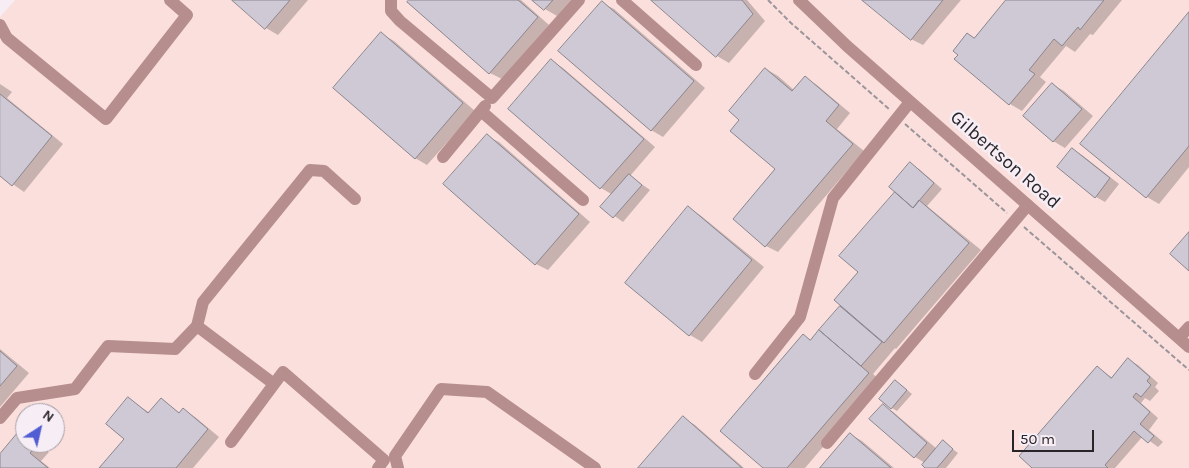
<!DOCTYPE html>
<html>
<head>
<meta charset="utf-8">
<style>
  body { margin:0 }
  #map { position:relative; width:1189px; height:468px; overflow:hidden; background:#f7edf5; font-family:Karla,sans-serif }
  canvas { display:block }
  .north { position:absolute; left:15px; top:403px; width:50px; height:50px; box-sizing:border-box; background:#f7edf5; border:1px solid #a49da3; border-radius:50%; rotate:35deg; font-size:14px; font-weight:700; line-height:20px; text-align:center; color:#282528 }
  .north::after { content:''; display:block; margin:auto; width:18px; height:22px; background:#505dd3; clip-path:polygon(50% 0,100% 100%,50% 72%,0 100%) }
  .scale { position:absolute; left:1012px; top:430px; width:82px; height:22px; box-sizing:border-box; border:2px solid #282528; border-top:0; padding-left:6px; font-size:15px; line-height:18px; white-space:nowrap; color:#282528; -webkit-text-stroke:4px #f7edf5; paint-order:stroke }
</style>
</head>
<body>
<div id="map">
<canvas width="1189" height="468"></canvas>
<div class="north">N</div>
<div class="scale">50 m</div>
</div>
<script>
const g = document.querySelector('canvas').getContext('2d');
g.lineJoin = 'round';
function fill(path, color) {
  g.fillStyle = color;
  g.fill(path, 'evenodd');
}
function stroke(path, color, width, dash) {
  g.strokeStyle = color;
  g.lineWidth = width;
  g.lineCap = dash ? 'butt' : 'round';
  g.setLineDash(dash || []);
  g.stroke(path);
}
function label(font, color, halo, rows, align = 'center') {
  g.font = font + ' Karla,sans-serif';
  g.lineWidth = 5;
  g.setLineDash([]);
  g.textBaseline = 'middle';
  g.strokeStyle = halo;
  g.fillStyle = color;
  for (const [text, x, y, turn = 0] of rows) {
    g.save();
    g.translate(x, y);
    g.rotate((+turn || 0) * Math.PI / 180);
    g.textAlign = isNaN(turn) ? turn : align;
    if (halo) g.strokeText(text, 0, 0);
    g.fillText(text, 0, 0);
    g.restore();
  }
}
fill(new Path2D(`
  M15,0h1174v468h-1189v-451zM25,413h30v30h-30z`), '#fadfdc');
fill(new Path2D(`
  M234,0h74l-30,35 -12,-7z
  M411,0h110l28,25 -47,54 -12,-6 -81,-71z
  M534,0h37l-14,16 -12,-7z
  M653,0h94l18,21 -36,42 -12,-7z
  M864,0h97l-38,45 -12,-6z
  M1007,0h115l-29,35 -3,-1 -15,18 -9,-6 -26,31 6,5 -24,29 -12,-7 -54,-45 19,-20z
  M602,3l12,6 91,79 -42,49 -12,-7z
  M1189,14v153l-30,37 -12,-7z
  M382,34l12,7 81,70 -48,54 -12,-7z
  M551,61l12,7 92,79 -25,29 20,14 -27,32 -21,-15 11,-12 -12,-7 -91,-79z
  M766,69l12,7 16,14 11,-12 12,7 33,28 -13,16 27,22 -86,101 -12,-6 11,-77 -36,-49z
  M0,84l12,8 -5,6 56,46 -39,48 -24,-17z
  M1052,84l12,7 29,25 -28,32 -12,-7z
  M487,136l12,6 91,80 -42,48 -12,-6z
  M1073,150l9,5 37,29 -14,18 -9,-5z
  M910,164l9,5 23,20 -15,17 54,44 -85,99 -1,-1 -22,26 7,6 -75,88h-40l39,-132 8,5 30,-35z
  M688,208l12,7 64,52 -62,75 -12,-7z
  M0,349l29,24 -29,34z
  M1129,360l9,5 20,18 -3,4 4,4 -9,10 -5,-3 -4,5 17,15 -9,12 14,12 -5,5 -15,-11 -28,32h-81l63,-100 16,10z
  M901,385l11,9 -15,17 -5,-3z
  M128,399l22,14 11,-13 19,13 3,-3 12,7 24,20 -26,31h-92l24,-29z
  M883,406l9,5 45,38 6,-7 15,11 -12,15h-19l-2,-5 -10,-6z
  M683,418l12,7 49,43h-104z
  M25,433v10h14l10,9 -8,9 9,7h-50v-12z
  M850,434l12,7 32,27h-73z`), '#0003');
const building = new Path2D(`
  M232,0h58l-25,29z
  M409,0h109l20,17 -49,57 -82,-72z
  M532,0h21l-9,10z
  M651,0h91l11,14 -37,43z
  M862,0h81l-32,40z
  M1006,0h98l-24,30 -2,-3 -16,19 -8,-7 -25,31 6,4 -26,31 -55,-46 4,-4 -5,-4 14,-18 7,5z
  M602,1l92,80 -43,50 -93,-80z
  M1189,12v134l-43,52 -66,-54z
  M381,32l82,71 -48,56 -82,-71z
  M551,59l93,80 -44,50 -92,-80z
  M765,68l27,23 13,-15 34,29 -13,16 27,23 -88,103 -32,-28 42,-50 -45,-38 9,-11 -10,-9z
  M1052,83l30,26 -29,33 -30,-26z
  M0,94l52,42 -40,50 -12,-10z
  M487,134l92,80 -44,51 -92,-81z
  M1072,148l38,30 -15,20 -38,-31z
  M910,162l24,21 -21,25 -24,-21z
  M629,174l13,11 -29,33 -13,-11z
  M895,192l18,16 6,-8 50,43 -85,100 -50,-43 24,-28 -19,-16z
  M688,206l64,54 -63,76 -64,-53z
  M1189,232v39l-19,-17z
  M840,306l42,36 -21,24 -42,-36z
  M819,330l50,43 -82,95h-24l-43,-37 83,-97 7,6z
  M0,351l17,15 -17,20z
  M1128,358l22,19 -3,4 4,4 -10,12 -5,-4 -3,4 17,15 -10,12 14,12 -6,7 -14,-12 -29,34 3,3h-76l-13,-12 78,-90 14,12z
  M895,380l12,10 -16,19 -12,-10z
  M128,397l20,16 13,-15 18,15 4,-5 25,21 -32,39h-77l25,-29 -18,-15z
  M883,404l44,39 -13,15 -45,-39z
  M683,416l59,52h-104z
  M21,429l4,4v10l13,1 -8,9 18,15h-48v-14z
  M850,433l41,35h-71z
  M943,440l10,9 -16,19h-12l-3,-3z`);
fill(building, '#cec9d4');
stroke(building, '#8a868f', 1);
stroke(new Path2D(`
  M768,0l23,23 98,86
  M905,124l102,89
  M1024,227l165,143`), '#9b949a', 2, [5, 2.5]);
stroke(new Path2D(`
  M391,0v11l9,10 92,77 87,-98
  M622,0l74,65
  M799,0l48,46 342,301
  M0,25l7,13 99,81 81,-104 -17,-15
  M481,111l102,89
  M443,157l42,-51
  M197,326l6,-24 107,-132 14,1 31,28
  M1179,338l10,-11
  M755,374l45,-57 33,-119 77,-96
  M0,418l17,-20 58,-9 33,-43 67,3 22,-23 77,58
  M231,442l52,-70 101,88 -6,8
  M827,443l201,-238
  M398,468l-3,-12 46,-67 46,3 108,76`), '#b78e8e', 12);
label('19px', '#282528', '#f7edf5', [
  ["Gilbertson Road",1005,160,41]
]);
</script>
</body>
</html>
